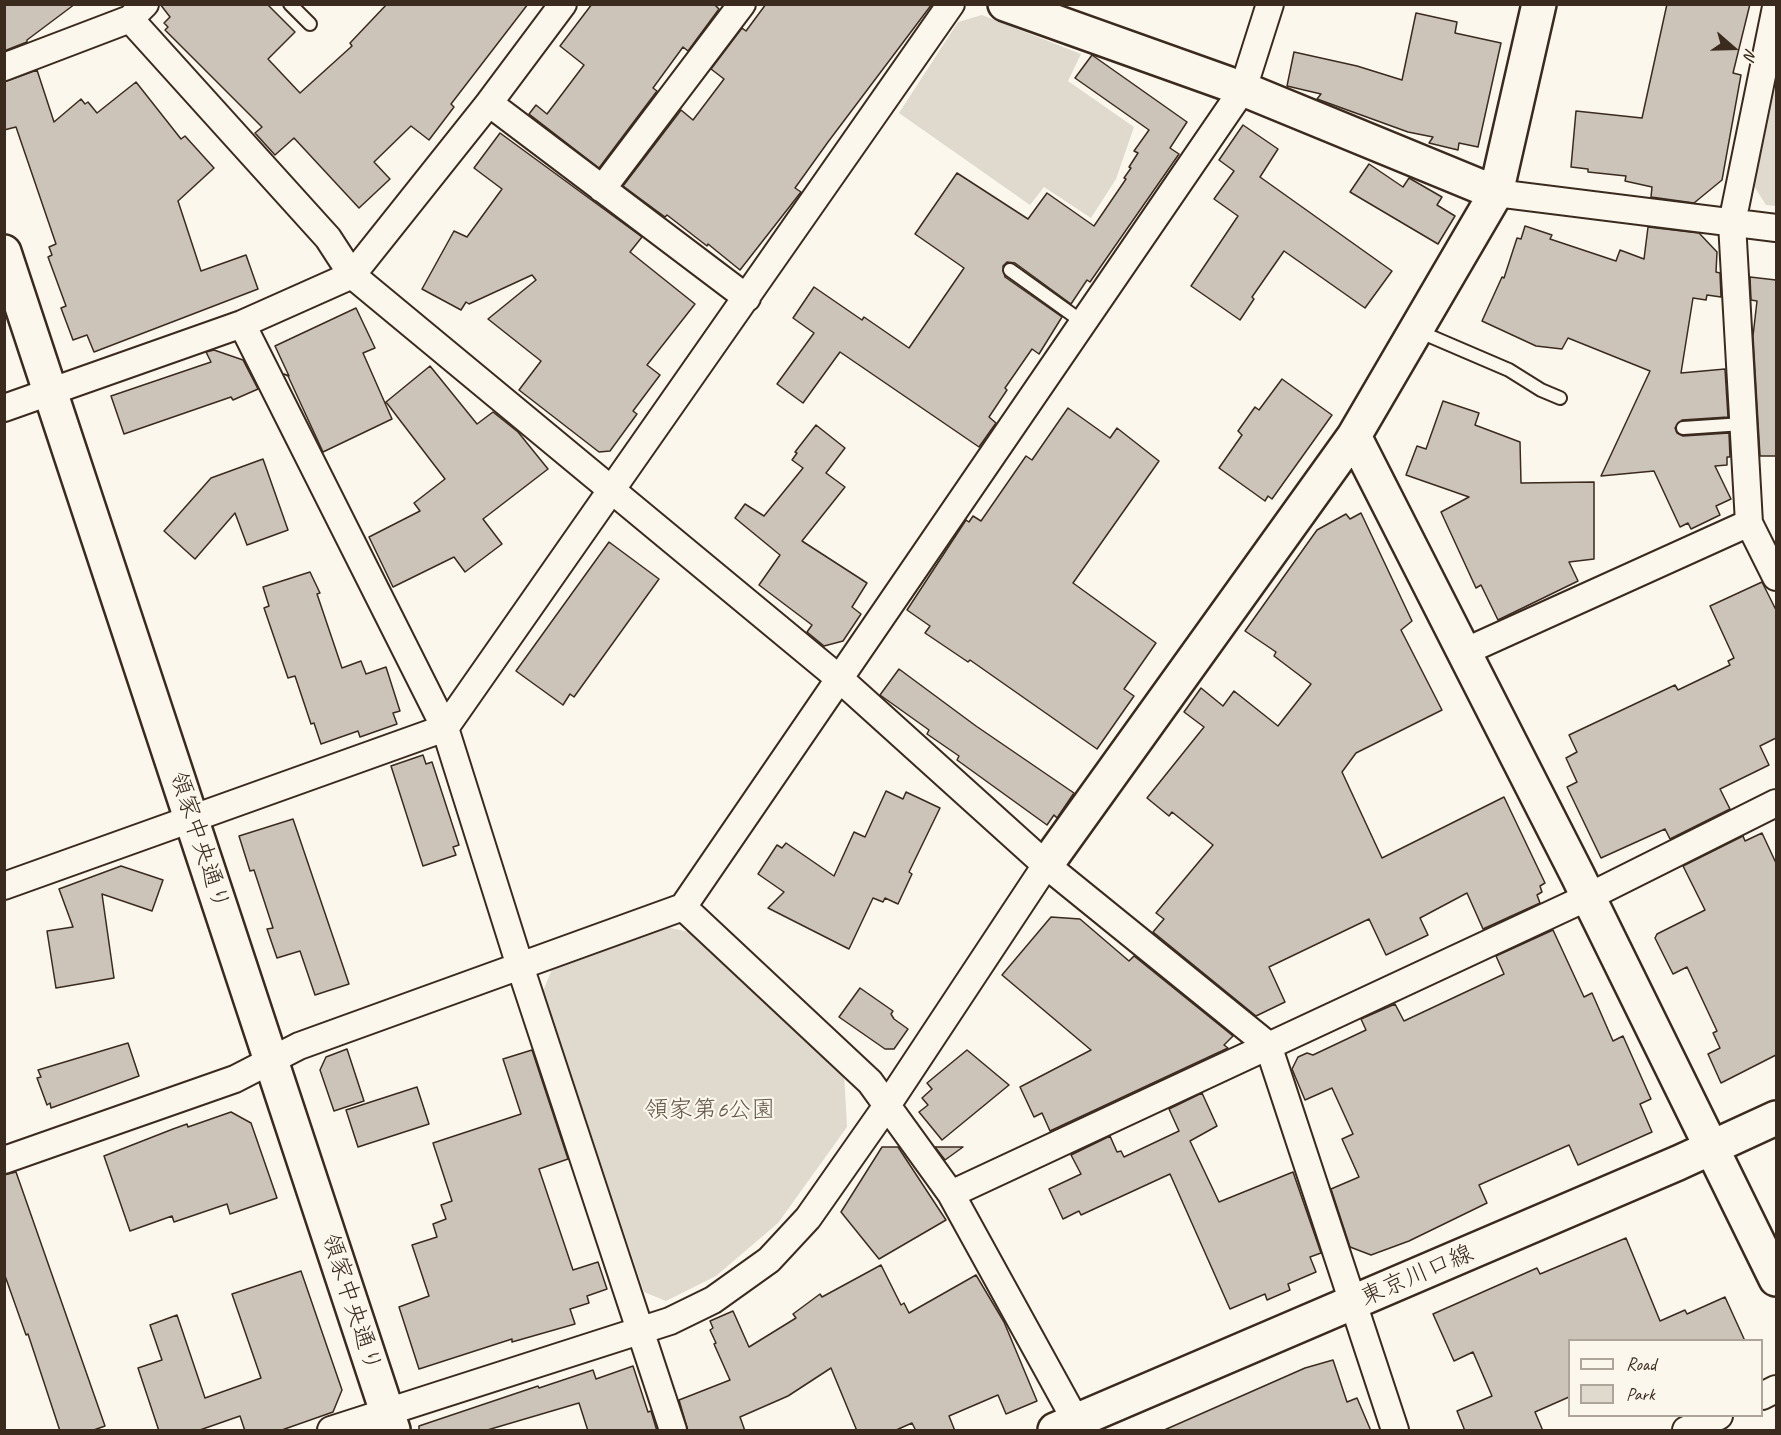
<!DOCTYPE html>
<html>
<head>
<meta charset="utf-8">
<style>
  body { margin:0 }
  #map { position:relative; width:1781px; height:1435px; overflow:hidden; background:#fbf7ec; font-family:Caveat,sans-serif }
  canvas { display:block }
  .frame { position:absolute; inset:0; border:6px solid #3b2a1e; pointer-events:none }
  .legend { position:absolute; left:1568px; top:1339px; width:195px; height:78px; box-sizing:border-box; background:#fbf7ec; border:2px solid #aea59a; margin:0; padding:8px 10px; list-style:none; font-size:18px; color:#3b2a1e }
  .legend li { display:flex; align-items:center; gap:12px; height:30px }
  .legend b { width:30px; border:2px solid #aea59a }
  .north { position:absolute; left:1703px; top:18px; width:60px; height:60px; -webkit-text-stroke:4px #fbf7ec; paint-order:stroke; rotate:110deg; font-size:16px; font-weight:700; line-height:24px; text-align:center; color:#3b2a1e }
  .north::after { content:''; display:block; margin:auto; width:21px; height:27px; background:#3b2a1e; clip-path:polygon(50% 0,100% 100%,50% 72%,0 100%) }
</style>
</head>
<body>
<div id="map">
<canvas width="1781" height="1435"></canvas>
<div class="frame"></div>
<ul class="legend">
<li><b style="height:8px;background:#fbf7ec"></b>Road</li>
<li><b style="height:16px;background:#dfd9ce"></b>Park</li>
</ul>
<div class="north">N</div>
</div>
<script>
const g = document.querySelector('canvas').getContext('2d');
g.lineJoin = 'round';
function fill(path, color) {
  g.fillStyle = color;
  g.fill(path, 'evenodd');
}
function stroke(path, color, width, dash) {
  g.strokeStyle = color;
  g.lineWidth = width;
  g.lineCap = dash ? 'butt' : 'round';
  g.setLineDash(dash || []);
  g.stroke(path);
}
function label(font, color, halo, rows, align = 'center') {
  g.font = font + ' Caveat,"Klee One",sans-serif';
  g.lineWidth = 4.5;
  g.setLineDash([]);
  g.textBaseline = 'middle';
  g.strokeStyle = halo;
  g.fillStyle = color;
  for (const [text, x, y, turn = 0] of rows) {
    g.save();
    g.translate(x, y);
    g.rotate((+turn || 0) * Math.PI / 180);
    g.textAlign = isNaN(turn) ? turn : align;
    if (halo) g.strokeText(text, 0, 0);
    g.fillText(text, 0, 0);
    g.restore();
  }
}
fill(new Path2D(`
  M982,15l99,39 -13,27 66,46 -18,52 -25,39 -47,-31 -14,18 -131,-92 59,-91z
  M1776,76v130l-10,-1 -12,-19z
  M665,927l25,5 154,141 3,54 -69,96 -62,53 -50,25 -22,-9 -101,-301 10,-24z`), '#dfd9ce');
const building = new Path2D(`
  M4,4h71l-48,36v2l-23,9z
  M160,4h107l28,28 -27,27 32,34 52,-47 -2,-3 37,-39h141l-77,100 3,3 -25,33 -18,-14 -37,36 16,17 -31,29 -65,-70 -19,17 -20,-22 7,-6 -97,-97 3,-3 -4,-4 6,-6z
  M592,4h122l5,5 -31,42 -5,-4 -30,41 4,3 -58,77 -70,-54 7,-9 11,9 37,-49 -24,-19z
  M766,4h166l-104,138 -33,46 6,4 -61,78 -32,-26 -1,2 -40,-31 -2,2 -42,-31 58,-76 12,10 31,-41 -13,-10 31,-41 4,3z
  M1667,4h83l-17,69 8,2 -19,105 -28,23 -43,-6 1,-10 -27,-6 1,-5 -38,-4v-3l-17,-2 5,-56 66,7z
  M1416,13l41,9 -2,11 46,10 -23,104 -19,-4 -1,7 -29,-7 4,-6 -25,-5 -91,-33 4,-5 -34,-8 7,-34 63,14 45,14z
  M1092,55l95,67 -17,26 9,6 -89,128 -3,-2 -16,24 -56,-41 -8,-1 -4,4 2,11 57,40 -23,37 -7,-5 -27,39 2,2 -18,27 7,6 -17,24 -139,-95 -37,51 -26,-19 37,-51 -21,-15 21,-31 48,33 2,-3 45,31 55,-80 -49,-34 42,-61 71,46 19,-26 47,33 32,-47 -2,-1 7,-10 -2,-1 9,-14 -4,-2 15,-21 -74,-52z
  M37,70l17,52 27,-23 4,5 3,-2 9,11 39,-31 45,57 4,-3 29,32 -36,33 23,70 45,-16 12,34 -164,63 -7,-17 -14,5 -12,-32 5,-2 -18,-49 4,-2 -3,-8 7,-3 -40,-117 -12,3v-48z
  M1243,125l35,24 -18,28 132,94 -27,37 -81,-57 -32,46 2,2 -14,21 -49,-34 47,-70 -24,-17 20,-28 -15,-11z
  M500,133l142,104 -12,15 65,52 -48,61 13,10 -27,36 4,3 -27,37 -11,1 -80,-62 22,-29 -53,-42 48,-39 -4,-5 -63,29 -3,-2 -5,8 -39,-21 32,-58 13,6 35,-48 -28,-21z
  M1369,164l34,23 6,-9 33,19 -5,8 18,11 -17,28 -88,-52z
  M1525,226l27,9 -2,4 66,22 4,-11 24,9 4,-32 51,6 18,19 -1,20 4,1 1,24 -14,-2 -1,5 -13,-2 -12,75 44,-4 3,48 -46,3 -7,8 2,5 6,3 46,-3 1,24h-3v8l-12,1 16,33 -15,7 4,9 -29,14 -3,-6 -8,4 -26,-56 -53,5 49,-105 -82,-33 -6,11 -26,-3 -54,-25 20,-44 2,1 13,-40 4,1z
  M1750,277l26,3v176h-16l-7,-120 4,-35 -6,-1z
  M356,308l19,40 -12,5 29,66 -69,33 -35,-76 -4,-2 5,2 -14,-30z
  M214,350l29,10 15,29 -25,11 -2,-3 -107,37 -13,-38 100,-34 -5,-10z
  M430,366l47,58 16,-12 25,20 30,37 -65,50 19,25 -37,28 -11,-15 -61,30 -24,-50 51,-26 -6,-8 31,-24 -59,-77z
  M1282,379l50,36 -60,84 -4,-3 -3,5 -46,-33 23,-33 -4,-4 17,-24 4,3z
  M1443,401l36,12 -4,12 45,17 1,41 73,-1v77l-25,3 9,19 -80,39 -17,-35 -5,3 -35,-76 28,-15 -63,-22 11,-29 9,3z
  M1068,408l42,30 7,-10 42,33 -86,122 83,60 -32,46 10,7 -37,53 -127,-89 -2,2 -43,-29 5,-7 -23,-16 59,-90 3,2 4,-6 8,5 45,-65 6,4z
  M816,425l29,23 -19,25 19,14 -43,54 65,42 -15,24 9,7 -18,27 -19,5 -17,-14 5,-7 -53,-40 21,-30 -45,-37 10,-14 19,12 39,-48 -11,-8 5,-7 -2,-1z
  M263,459l25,71 -41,15 -12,-32 -40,46 -31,-28 47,-53z
  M1361,513l51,108 -11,9 41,80 -86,43 -14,19 40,86 122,-61 41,86 -5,3 2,6 -5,3 3,8 -57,26 -16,-36 -47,25 8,17 -42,20 -17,-36 -100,48 16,35 -29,14 -103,-84 11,-13 -8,-6 57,-68 -41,-33 -3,4 -22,-18 57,-71 -20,-15 17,-24 22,18 11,-15 44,35 33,-42 -37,-28 2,-4 -31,-21 72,-101 29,-16 4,5z
  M609,542l50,37 -85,118 -4,-3 -7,11 -47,-34z
  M310,572l10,21 -3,1 25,74 19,-7 5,13 20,-7 14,44 -7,2 4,11 -37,13 -2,-6 -37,13 -7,-21 -3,1 -16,-48 -7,2 -24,-70 5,-2 -6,-19z
  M1762,582l14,28v128l-16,8 9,19 -49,24 10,20 -60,30 -5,-10 -64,29 -34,-71 10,-5 -11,-24 11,-6 -8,-17 106,-50 3,5 52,-25 -2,-4 6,-3 -24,-52z
  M899,669l77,57 98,67 -17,25 -3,-3 -7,10 -90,-65 2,-4 -32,-22 2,-4 -49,-35z
  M423,755l3,9 6,-2 27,83 -6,2 3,8 -33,11 -32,-100z
  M886,791l17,8 3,-7 34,16 -31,64 3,2 -14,30 -13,-6 -2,4 -10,-4 -24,51 -81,-41 16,-16 -26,-18 19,-29 5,3 4,-5 48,33 20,-44 11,5z
  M293,819l56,165 -34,11 -15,-44 -23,7 -10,-29 6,-1 -19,-58 -4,1 -11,-35z
  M1762,833l14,30v192l-55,28 -13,-29 12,-6 -7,-15 4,-2 -30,-64 -14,7 -18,-36 2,-4 48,-24 -22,-44 60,-30 2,5z
  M121,866l42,14 -11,31 -50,-17 12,84 -58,10 -9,-57 26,-4 -14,-38z
  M1051,917l29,2 49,42 5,-5 99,80 -9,9 4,3 -178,83 -8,-18 -8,4 -14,-30 71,-37 -89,-75z
  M1553,930l31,67 8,-4 21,48 10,-5 28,63 -11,5 12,28 -74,33 -9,-20 -90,40 8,18 -78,38 -38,14 -21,-8 -19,-58 28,-12 -17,-38 11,-5 -21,-46 -27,12 -13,-31 6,-12 9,-4 6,2 53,-25 -5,-11 34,-15 9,17 100,-47 -8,-18z
  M860,988l33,23 -2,3 3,5 14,10 -14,20h-9l-46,-32z
  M128,1043l11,33 -88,32 -1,-5 -3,2 -10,-27 4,-1 -3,-7z
  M347,1049l17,52 -30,10 -14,-41 6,-13z
  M532,1050l36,109 -29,10 34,101 25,-8 9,27 -20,7 2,7 -19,6 5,15 -63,18v-3l-93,30 -20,-62 30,-11 -17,-51 25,-8 -4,-13 13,-5 -5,-14 11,-4 -19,-58 88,-29 -18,-55z
  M967,1050l42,35 -67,55 -23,-28 9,-7 -6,-7 10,-9 -5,-6z
  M417,1087l12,37 -71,23 -12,-37z
  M1202,1093l15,33 -27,15 29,61 74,-30 28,81 -11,4 6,15 -28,12 2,6 -23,10 -2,-6 -35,15 -60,-135 -89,41 -2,-4 -16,8 -14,-30 32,-15 -10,-19 39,-19 7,16 4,-1 3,6 55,-26 -10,-22z
  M231,1112l20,11 26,75 -47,16 -3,-10 -53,18 -2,-6 -42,15 -26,-75 69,-27 14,-5 1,3z
  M882,1147h16l48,73 -67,39 -38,-47z
  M935,1147h28l-18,13z
  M16,1172l89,254 -14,5h-31l-32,-97 -2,1 -22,-62v-98z
  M1626,1238l34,83 25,-11 2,4 38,-17 20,44h-176v56l-34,15 8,19h-78l-8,-20 35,-15 -19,-44 -19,9 -21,-47 104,-46 3,6z
  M881,1265l20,40 3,-2 5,10 67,-38 28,47 33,79 -31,13 -8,-19 -49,21 6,15h-39l-4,-8 -18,8h-37l-26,-63 -43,28 -48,21 5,14h-57l-9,-31 51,-20 -16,-36 2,-1 -6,-13 3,-2 -3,-7 23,-10 16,36 47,-29 -3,-4 27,-20 2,3z
  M301,1271l41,119 -9,22 -54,19h-34l-5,-15 -43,15h-38l-21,-63 24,-8 -12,-35 27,-10 28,83 56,-20 -29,-84z
  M1333,1360l14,42 10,-4 14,33h-209l143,-63z
  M633,1366l15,46 3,-1 6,20h-69l-9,-28 -95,28h-65v-5l119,-40 1,2 54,-18 3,9z`);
fill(building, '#ccc4b9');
stroke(building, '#3b2a1e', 1.5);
const lane = new Path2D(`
  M290,4l20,20
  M1010,270l74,53
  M1418,331l91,39 32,20 19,8
  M1683,428l60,-4`);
const street = new Path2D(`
  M1776,7l-44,216 17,300 27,54
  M130,19l198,219 24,37 489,405 205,185 222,180 127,385
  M4,67l126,-48 15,-15
  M489,103l258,195
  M602,189l140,-185
  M1496,193l280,35
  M242,324l203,404 75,238 153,464
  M4,408l238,-84 110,-49 137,-172 74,-99
  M1464,652l285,-129
  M4,886l441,-158 506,-724
  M683,907l187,175 81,112 125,227
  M4,1160l231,-81 64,-33 384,-139 560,-818 27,-85
  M951,1194l637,-297 188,-94
  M1762,1396l14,-7
  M331,1430l339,-109 43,-21 56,-40 39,-42 80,-114 158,-239
  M1686,1430l33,-14`);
const secondary = new Path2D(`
  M1005,4l238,85 253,104
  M4,252l389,1178
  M1354,436l223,438 199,405
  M1046,865l308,-429 142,-243 43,-189
  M1055,1430l623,-267 98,-45`);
stroke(lane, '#3b2a1e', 16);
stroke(street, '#3b2a1e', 30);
stroke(secondary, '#3b2a1e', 38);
stroke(lane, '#fbf7ec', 12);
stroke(street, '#fbf7ec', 26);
stroke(secondary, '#fbf7ec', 33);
label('24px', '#3b2a1e', '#fbf7ec', [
  ["領家中央通り",199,841,72],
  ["東京川口線",1417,1276,-23],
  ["領家中央通り",351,1303,72]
]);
label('24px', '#64564a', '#fbf7ec', [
  ["領家第6公園",710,1111]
]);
</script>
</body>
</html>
